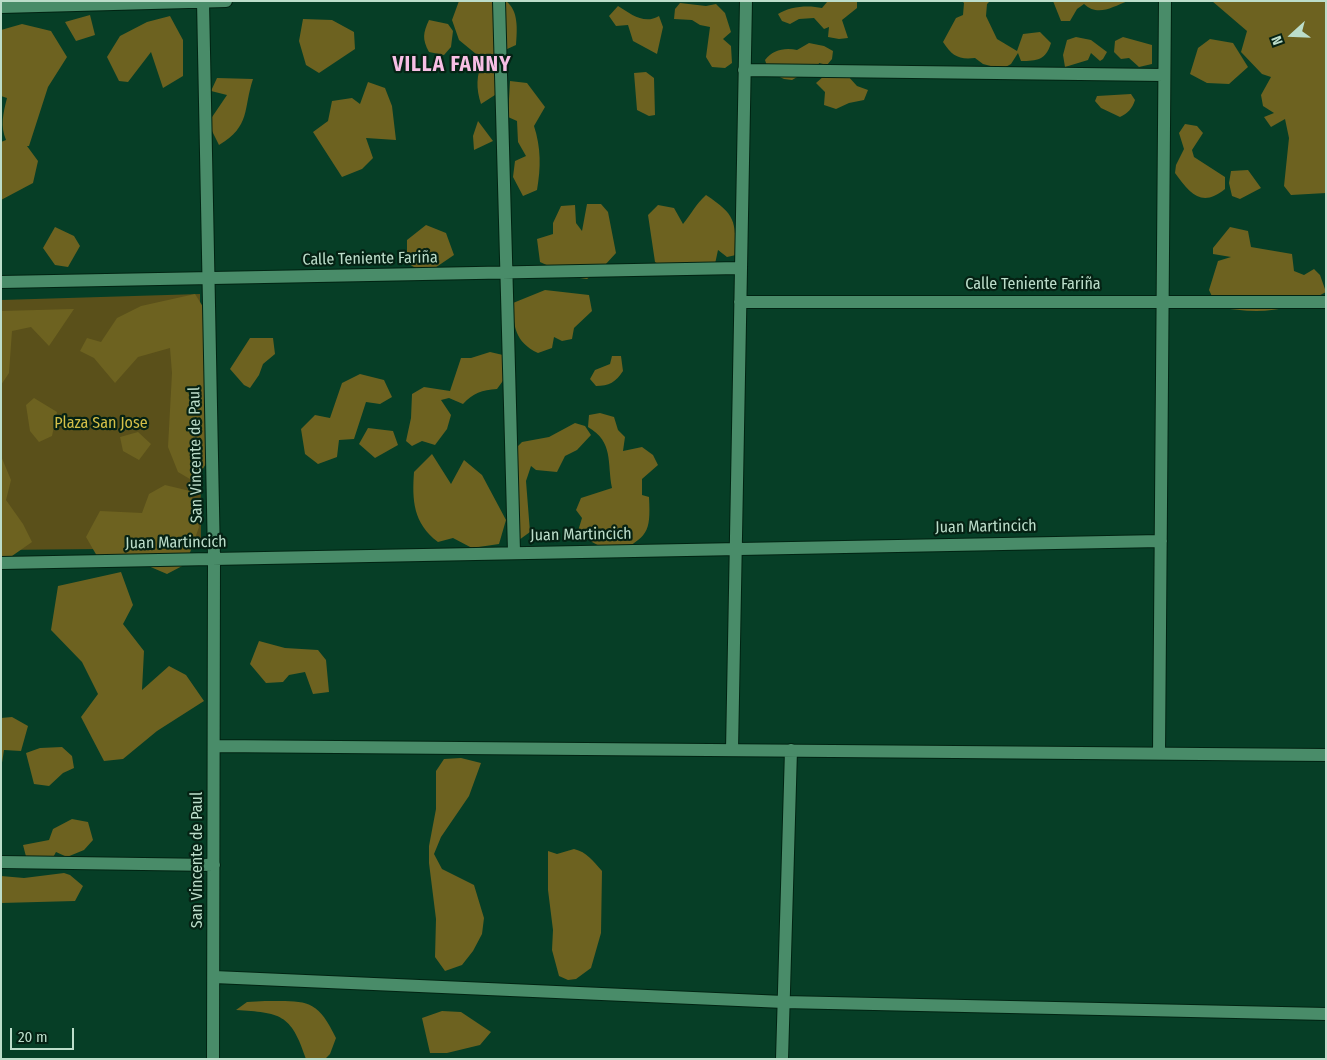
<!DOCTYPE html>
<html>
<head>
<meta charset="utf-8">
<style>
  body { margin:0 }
  #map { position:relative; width:1327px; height:1060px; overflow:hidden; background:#063e26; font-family:"Fira Sans Condensed",sans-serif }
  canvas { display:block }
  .frame { position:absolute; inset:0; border:2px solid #bcddca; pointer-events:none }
  .north { position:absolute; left:1267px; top:10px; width:50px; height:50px; -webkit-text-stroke:4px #052214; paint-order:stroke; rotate:250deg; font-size:14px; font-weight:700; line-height:20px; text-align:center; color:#bcddca }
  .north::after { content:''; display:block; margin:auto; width:18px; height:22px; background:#bcddca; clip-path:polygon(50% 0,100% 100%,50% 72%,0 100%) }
  .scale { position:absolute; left:10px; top:1028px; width:64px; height:22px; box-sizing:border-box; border:2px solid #bcddca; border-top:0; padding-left:6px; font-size:15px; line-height:18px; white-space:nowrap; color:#bcddca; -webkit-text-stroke:4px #052214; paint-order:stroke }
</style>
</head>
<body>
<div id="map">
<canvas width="1327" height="1060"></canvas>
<div class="frame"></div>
<div class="north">N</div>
<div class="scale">20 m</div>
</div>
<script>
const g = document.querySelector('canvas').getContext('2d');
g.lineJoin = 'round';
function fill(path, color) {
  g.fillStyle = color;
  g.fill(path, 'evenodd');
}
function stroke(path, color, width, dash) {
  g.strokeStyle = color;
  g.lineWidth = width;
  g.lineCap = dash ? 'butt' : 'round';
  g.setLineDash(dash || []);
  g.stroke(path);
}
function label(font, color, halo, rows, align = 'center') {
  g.font = font + ' "Fira Sans Condensed",sans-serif';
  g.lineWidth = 4.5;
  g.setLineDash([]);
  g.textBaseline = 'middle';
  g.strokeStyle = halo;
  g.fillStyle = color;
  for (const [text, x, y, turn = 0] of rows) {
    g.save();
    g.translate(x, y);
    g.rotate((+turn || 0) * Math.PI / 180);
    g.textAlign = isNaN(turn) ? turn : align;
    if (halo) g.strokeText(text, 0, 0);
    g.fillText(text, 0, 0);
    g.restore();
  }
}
fill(new Path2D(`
  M200,294l1,254 -200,2v-250z`), '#5a501a');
fill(new Path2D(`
  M459,1h47c13,10 11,29 10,44l-22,10 -18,-1 -17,-14 -7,-20z
  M857,1v7l-15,12 6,18 -9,1 -11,-2 1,-10 -5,2 -10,-11 -15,1 -9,5 -8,-3 -4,-7c12,-8 31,-9 44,-6l5,-6z
  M962,1h28l-3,3 -1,12 11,23 20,12 6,-17 17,-2 11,11c-5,17 -14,18 -30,18l-3,-8 -7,11 -9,5 -19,-5 -8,-6c-16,2 -23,-2 -32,-16l13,-24 7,-3 1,-12z
  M1053,1h75c-16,6 -30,16 -44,3l-7,5 -7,12h-9z
  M1212,1h114v192l-35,2 -7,-9 5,-48 -4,-19 -14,8 -7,-10 10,-4 -11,-7 -2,-11 10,-18 -9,-3 -21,-22 6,-21z
  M680,3l26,3 10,-2 9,9 6,19 -8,7 8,7 1,17 -7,5 -13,-1 -6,-10 4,-30 -10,-2 -8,-5 -18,-1 1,-10z
  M618,6c13,8 26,19 41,10l4,11 -6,27 -24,-13 -5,-16 -12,1 -7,-10z
  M90,15l5,20 -19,6 -11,-19z
  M170,16l13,24v36l-20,12 -12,-36 -23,30 -9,-1 -12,-24 13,-21 27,-14z
  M303,19l29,1 22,12 1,17 -36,24 -13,-8 -7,-24z
  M429,20l19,4 5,7 -2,16 -7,8 -15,-3c-7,-13 -6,-19 0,-32z
  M22,24l29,7 16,26 -19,30 -19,59h-2l11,15 -5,22 -32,17v-58l5,-2c-6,-14 -3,-26 1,-42l-6,-2v-66z
  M1076,37l15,3 16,12 -4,7 -3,2 -9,-8 -3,7 -23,7 -2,-12 4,-15z
  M1123,37l29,8v19l-13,3 -10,-9 -8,1 -7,-7 1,-11z
  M1210,39l23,4 15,24 -19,17 -22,-1 -17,-9 8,-26z
  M809,43l15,3 9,5 -1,8 -5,6 -8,-2 -3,11 -12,-1 -12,7 -8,-1 -15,-7 -4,-12c7,-10 20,-13 32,-10z
  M483,60l13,5 8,18 -9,12 -14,9c-5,-16 -5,-28 2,-44z
  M646,72l8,6 1,37 -6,1 -12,-6 -3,-37z
  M847,75l10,11 11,4 -4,10 -15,3 -13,6 -12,-4 1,-13 -9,-9 8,-7z
  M217,78l36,1c-10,30 -2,47 -34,66l-11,-22 19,-28 -16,-4z
  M510,81l17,2 18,24 -11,19c7,22 7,41 3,64l-14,6 -10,-19 2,-16 11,-5 -8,-14 -1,-21 -9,-4z
  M368,82l17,6 7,18 4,34 -30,-2 7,20 -11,11 -20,8 -29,-45 15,-11 4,-20 20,-3 8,6z
  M1131,94l4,6c-3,9 -7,13 -15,17l-19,-9 -6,-7 2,-5z
  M478,121l15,20 -19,9 -1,-14z
  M1185,124l12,2 6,7 -11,17 2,7 31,20v12c-23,19 -35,5 -50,-16l1,-8 8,-16 -5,-16z
  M1248,170l13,18 -21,11 -8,-3 -3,-13 2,-12z
  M706,195c30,20 29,25 30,60l-9,2 -9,-7 -3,14 -41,10 -19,-12 -7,-47 10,-10 16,3 9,16c9,-11 12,-19 23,-29z
  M587,204h14l7,8 8,41 -11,12 -18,14 -14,-2 -33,-15 -3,-23 16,-5v-11l8,-17 14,-1 1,18 6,8z
  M426,225l20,8 8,22 -28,19 -19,-11v-23z
  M55,227l19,9 6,10 -12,21 -13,-2 -12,-17z
  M1230,227l18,4 3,16 41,7 2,17 10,4 10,-6 6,6 6,17c-37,21 -69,22 -109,15l-8,-17 9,-29 13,-4 -18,-3v-6z
  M545,290l44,5 3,16 -18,17 -2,11 -10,2 -8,-4 -2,11 -14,5c-23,-11 -25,-27 -25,-50z
  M195,294l15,24v139l-15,25 -17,-10 -10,-25 4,-74 -2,-25 -32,9 -23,26 -21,-25 -14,-7 7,-13 14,4 16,-24 24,-12z
  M74,309l-25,37 -18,-19 -19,4 -3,42 -8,12v-74z
  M250,338h23l2,16 -12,10 -4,11 -9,13 -6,-3 -14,-16z
  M490,352l13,3 2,23 -8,11c-15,1 -24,4 -34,15l-14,-6 -8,2 10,15 -4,14 -12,16 -13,-4 -10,5 -6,-5 5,-23 1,-24 12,-7 26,4 11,-33h10z
  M612,356h9l2,15c-7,11 -14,15 -27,15l-6,-7 5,-9 15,-6z
  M360,374l24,6 8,17 -12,7 -14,-2 -12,37 -15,1 -2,17 -19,7 -13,-10 -4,-25 14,-14 15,3 12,-35z
  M34,398l23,14 -5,24 -13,6 -9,-11 -4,-26z
  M600,413l14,4 4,13 7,7 -2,14 19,-4 11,8 5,10 -16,14v16l7,2c2,38 -2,38 -33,58l-24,-13 -14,-11 4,-13 -6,-8 5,-12 31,-10c-5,-25 2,-46 -24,-61l1,-12z
  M575,423l10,3 6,9 -14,15 -12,6 -8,16 -21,-2 -5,-4 -5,15 4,51 -11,8 -6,-89 9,-9 27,-5z
  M368,428l25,3 5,14 -23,13 -16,-14z
  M138,432l13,12 -12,16 -16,-9 -3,-14z
  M432,454l19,30 13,-24 18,15 24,45 -7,24 -27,4 -19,-10 -15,4c-25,-19 -26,-42 -24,-70z
  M1,456l10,24 -5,20 17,24 9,18 -20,14h-11z
  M165,485l25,6 9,36 -13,37 -19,10 -28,-12 -42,-6 -11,-19 14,-26 42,2 7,-19z
  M121,572l12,33 -10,19 21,27 -2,39 27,-24 17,9 18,26 -47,30 -34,28 -19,2 -23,-44 17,-23 -16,-32 -31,-32 7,-44z
  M259,641l26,7 33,2 8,10 3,32 -16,2 -8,-22 -16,3 -6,7 -17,1 -16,-19z
  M12,717l16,9 -7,25 -17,-1 -3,19v-51z
  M62,747l10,9 2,12 -11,5 -14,13 -15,-2 -8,-31 14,-5z
  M461,758l20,5 -12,33 -28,41 -7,17 8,15 32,16 10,33 -2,16 -9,17 -11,14 -17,6 -10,-14 1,-38 -7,-56v-17l7,-37v-38l8,-12z
  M72,819l16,3 5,18 -9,10 -17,7 -11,-5 -8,15 -19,1 -6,-23 26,-5 4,-11z
  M574,849c13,3 19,12 28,22l-1,62 -10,35 -15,11 -8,1 -9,-4 -7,-26 1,-20 -5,-40v-39l9,3z
  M64,873l6,2 13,11 -8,15 -74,2v-27l23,2z
  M265,1001c41,0 52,-3 71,37l-6,16 -5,5h-19c-15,-46 -26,-46 -70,-49l11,-8z
  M442,1011l19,1 30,20 -11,13 -33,8h-17l-8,-35z`), '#6d6220');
const minor = new Path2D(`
  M203,1l11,557 -1,501
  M499,1l15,551
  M1,7l225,-6
  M744,70l420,5
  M1,282l738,-14
  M740,302h586
  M1,563l1160,-22
  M214,746l1112,9
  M732,750l14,-749
  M1159,753l6,-752
  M1,862l213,3
  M214,977l570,25 542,12
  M782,1059l9,-309`);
stroke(minor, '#002312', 14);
stroke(minor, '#498c69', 12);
label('16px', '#bcddca', '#052214', [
  ["Calle Teniente Fariña",370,259,-1],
  ["Calle Teniente Fariña",1033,285],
  ["San Vincente de Paul",196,455,-91],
  ["Juan Martincich",986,527,-1],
  ["Juan Martincich",581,535,-1],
  ["Juan Martincich",176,543,-1],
  ["San Vincente de Paul",198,860,-90]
]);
label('16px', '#d4bf48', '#052214', [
  ["Plaza San Jose",101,424]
]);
g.letterSpacing = '1px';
label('bold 21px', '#f7bfe5', '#052214', [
  ["VILLA FANNY",452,65]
]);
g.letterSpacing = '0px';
</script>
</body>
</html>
